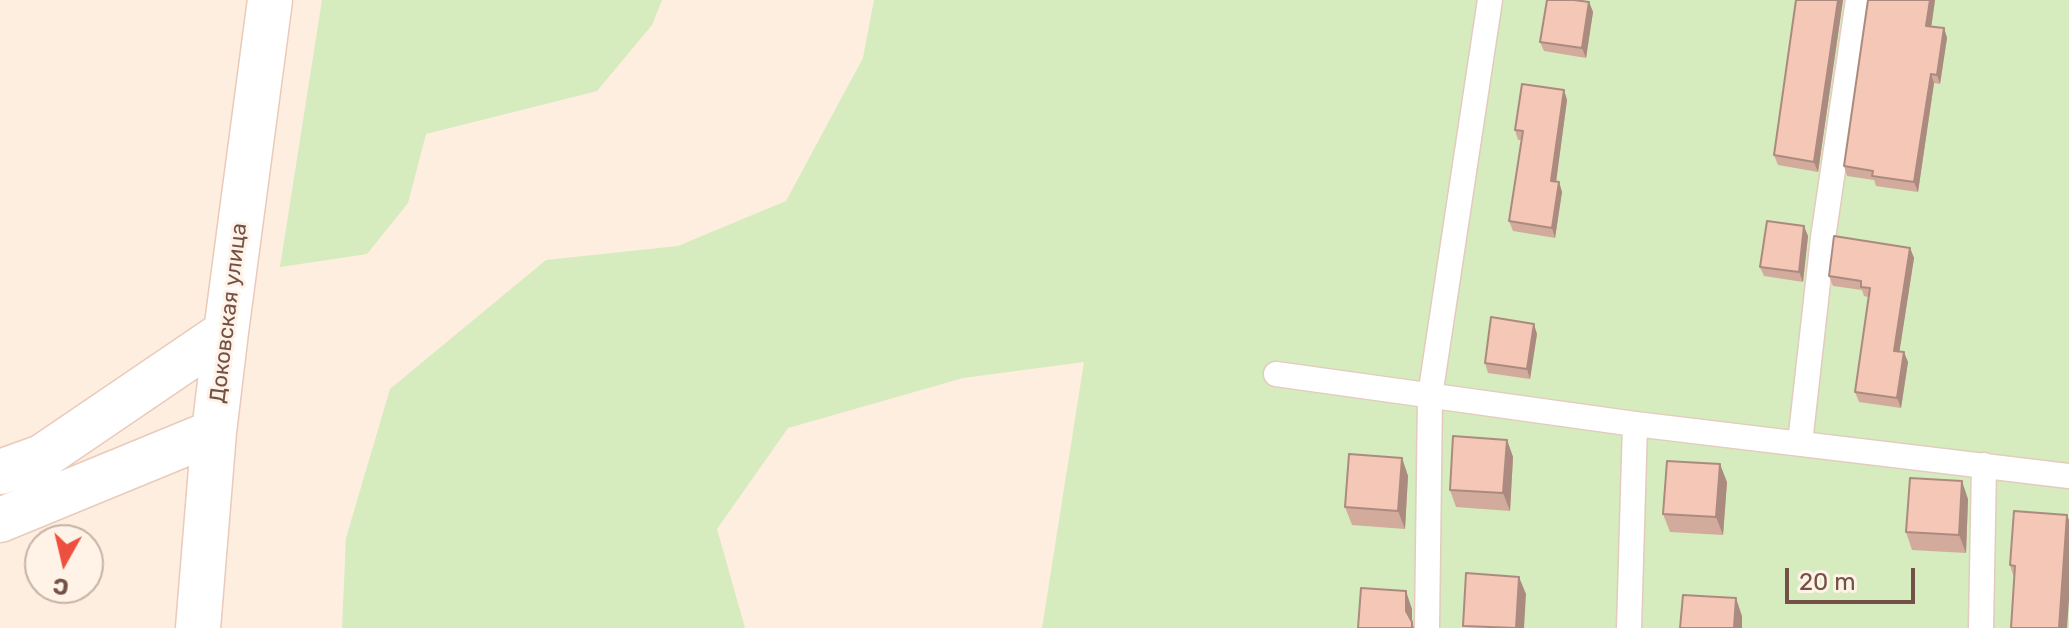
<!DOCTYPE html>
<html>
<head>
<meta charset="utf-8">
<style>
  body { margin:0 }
  #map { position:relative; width:2069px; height:628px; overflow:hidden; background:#fdeedf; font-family:Rubik,sans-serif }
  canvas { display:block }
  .north { position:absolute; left:24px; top:524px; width:80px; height:80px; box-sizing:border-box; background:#fff2e6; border:2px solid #c7b2a6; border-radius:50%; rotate:188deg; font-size:22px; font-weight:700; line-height:32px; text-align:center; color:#745146 }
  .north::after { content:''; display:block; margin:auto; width:28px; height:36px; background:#ed503e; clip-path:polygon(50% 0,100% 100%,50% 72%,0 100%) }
  .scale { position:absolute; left:1785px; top:568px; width:130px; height:36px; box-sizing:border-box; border:4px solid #745146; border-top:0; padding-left:10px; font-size:24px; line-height:28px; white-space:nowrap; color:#745146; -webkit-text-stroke:6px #fff2e6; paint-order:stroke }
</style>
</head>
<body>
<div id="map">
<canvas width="2069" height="628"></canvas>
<div class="north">С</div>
<div class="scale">20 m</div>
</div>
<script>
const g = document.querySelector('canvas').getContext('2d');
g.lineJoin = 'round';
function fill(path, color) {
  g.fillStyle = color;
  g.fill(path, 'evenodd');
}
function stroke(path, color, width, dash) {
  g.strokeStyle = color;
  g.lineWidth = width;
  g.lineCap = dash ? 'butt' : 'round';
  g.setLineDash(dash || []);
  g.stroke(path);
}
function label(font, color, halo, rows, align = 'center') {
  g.font = font + ' Rubik,sans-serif';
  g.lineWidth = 6;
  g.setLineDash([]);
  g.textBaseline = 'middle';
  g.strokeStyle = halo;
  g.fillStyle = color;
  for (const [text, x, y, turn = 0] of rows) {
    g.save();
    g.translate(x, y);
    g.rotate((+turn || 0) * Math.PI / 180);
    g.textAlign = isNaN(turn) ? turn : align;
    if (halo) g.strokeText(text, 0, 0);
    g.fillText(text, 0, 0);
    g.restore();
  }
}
fill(new Path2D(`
  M322,0h340l-10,25 -55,66 -171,43 -18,69 -41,51 -87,13z
  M874,0h1195v628h-1027l42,-266 -121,16 -175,50 -71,101 28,99h-403l4,-90 44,-149 156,-129 132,-14 108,-45 77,-143z`), '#d6ebbe');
const lane = new Path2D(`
  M1276,374l359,50 434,52
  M1800,443l23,-205 35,-238
  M1427,628l3,-232 60,-396
  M1629,628l6,-204
  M1981,628l3,-163`);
const secondary = new Path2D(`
  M0,472l42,-15 184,-125
  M0,520l214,-88
  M198,628l16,-196 12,-100 44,-332`);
stroke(lane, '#e3cbbe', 27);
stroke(secondary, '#e9cabb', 47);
stroke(lane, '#fff', 24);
stroke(secondary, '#fff', 44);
fill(new Path2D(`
  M1796,0h47l-25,172 -40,-7 -4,-10z
  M1868,0h67l-4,27 13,1 3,10 -7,46 -6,-1 -16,109 -42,-6 -2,-6 -27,-4 -3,-10z
  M1589,2l4,10 -7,46 -42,-7 -4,-9z
  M1564,90l3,10 -11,81 3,1 3,10 -7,46 -42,-7 -4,-10 12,-81h-3l-3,-10z
  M1808,236l-5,46 -39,-6 -4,-9z
  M1910,248l4,10 -15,94 9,10 -7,46 -42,-6 -4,-10 13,-95 -4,-1 -2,-6 -29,-4 -4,-10z
  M1537,334l-7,45 -42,-6 -3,-10z
  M1507,440l6,17 -3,54 -54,-4 -6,-17z
  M1402,458l6,18 -3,53 -53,-4 -7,-18z
  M1727,482l-4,53 -53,-3 -7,-18z
  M1968,499l-2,54 -54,-3 -6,-18z
  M2014,511l53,117 -53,-50 -4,-13z`), '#d2ab9d');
fill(new Path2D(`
  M1838,0h5l-25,172 -4,-10z
  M1930,0h5l-5,36 -4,-10z
  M1589,2l4,10 -7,46 -4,-10z
  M1944,28l3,10 -7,46 -3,-9z
  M1931,74l3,9 -16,109 -4,-10z
  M1564,90l3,10 -12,90 -4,-9z
  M1559,182l3,10 -7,46 -3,-10z
  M1804,226l4,10 -5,46 -4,-10z
  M1910,248l4,10 -16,103 -4,-10z
  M1534,324l3,10 -7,45 -3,-10z
  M1904,352l4,10 -7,46 -4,-10z
  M1507,440l6,17 -3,54 -7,-18z
  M1402,458l6,18 -3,53 -7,-18z
  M1720,464l7,18 -4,53 -7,-18z
  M1962,481l6,18 -2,54 -7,-18z
  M2067,515l2,5v80l-2,28h-8z
  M1519,577l7,17 -2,34h-8z
  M1406,591l6,18v14l2,5h-2l-6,-17z
  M1736,598l6,18v12h-8z`), '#ab8b7f');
const building = new Path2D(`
  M1547,0h27l15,2 -7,46 -42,-6z
  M1796,0h42l-24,162 -40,-7z
  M1868,0h62l-4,26 18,2 -7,47 -6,-1 -17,108 -42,-6 1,-5 -29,-5z
  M1522,84l42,6 -13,91 8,1 -7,46 -43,-7 14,-90 -8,-1z
  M1767,221l37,5 -5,46 -39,-5z
  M1834,236l76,12 -16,103 10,1 -7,46 -42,-6 15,-104 -9,-1v-6l-32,-5z
  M1491,317l43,7 -7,45 -42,-6z
  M1453,436l54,4 -4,53 -53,-3z
  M1349,454l53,4 -4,53 -53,-4z
  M1667,461l53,3 -4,53 -53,-3z
  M1910,478l52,3 -3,54 -53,-3z
  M2014,511l53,4 -8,113h-48l4,-62 -5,-1z
  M1466,573l53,4 -3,51 -53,-2z
  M1361,588l45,3v20l6,11v6h-54z
  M1683,595l53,3 -2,30h-54z`);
fill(building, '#f4c7b6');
stroke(building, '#ab8b7f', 2);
label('22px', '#745146', '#fff2e6', [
  ["Доковская улица",229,313,-83]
]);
</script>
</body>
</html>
